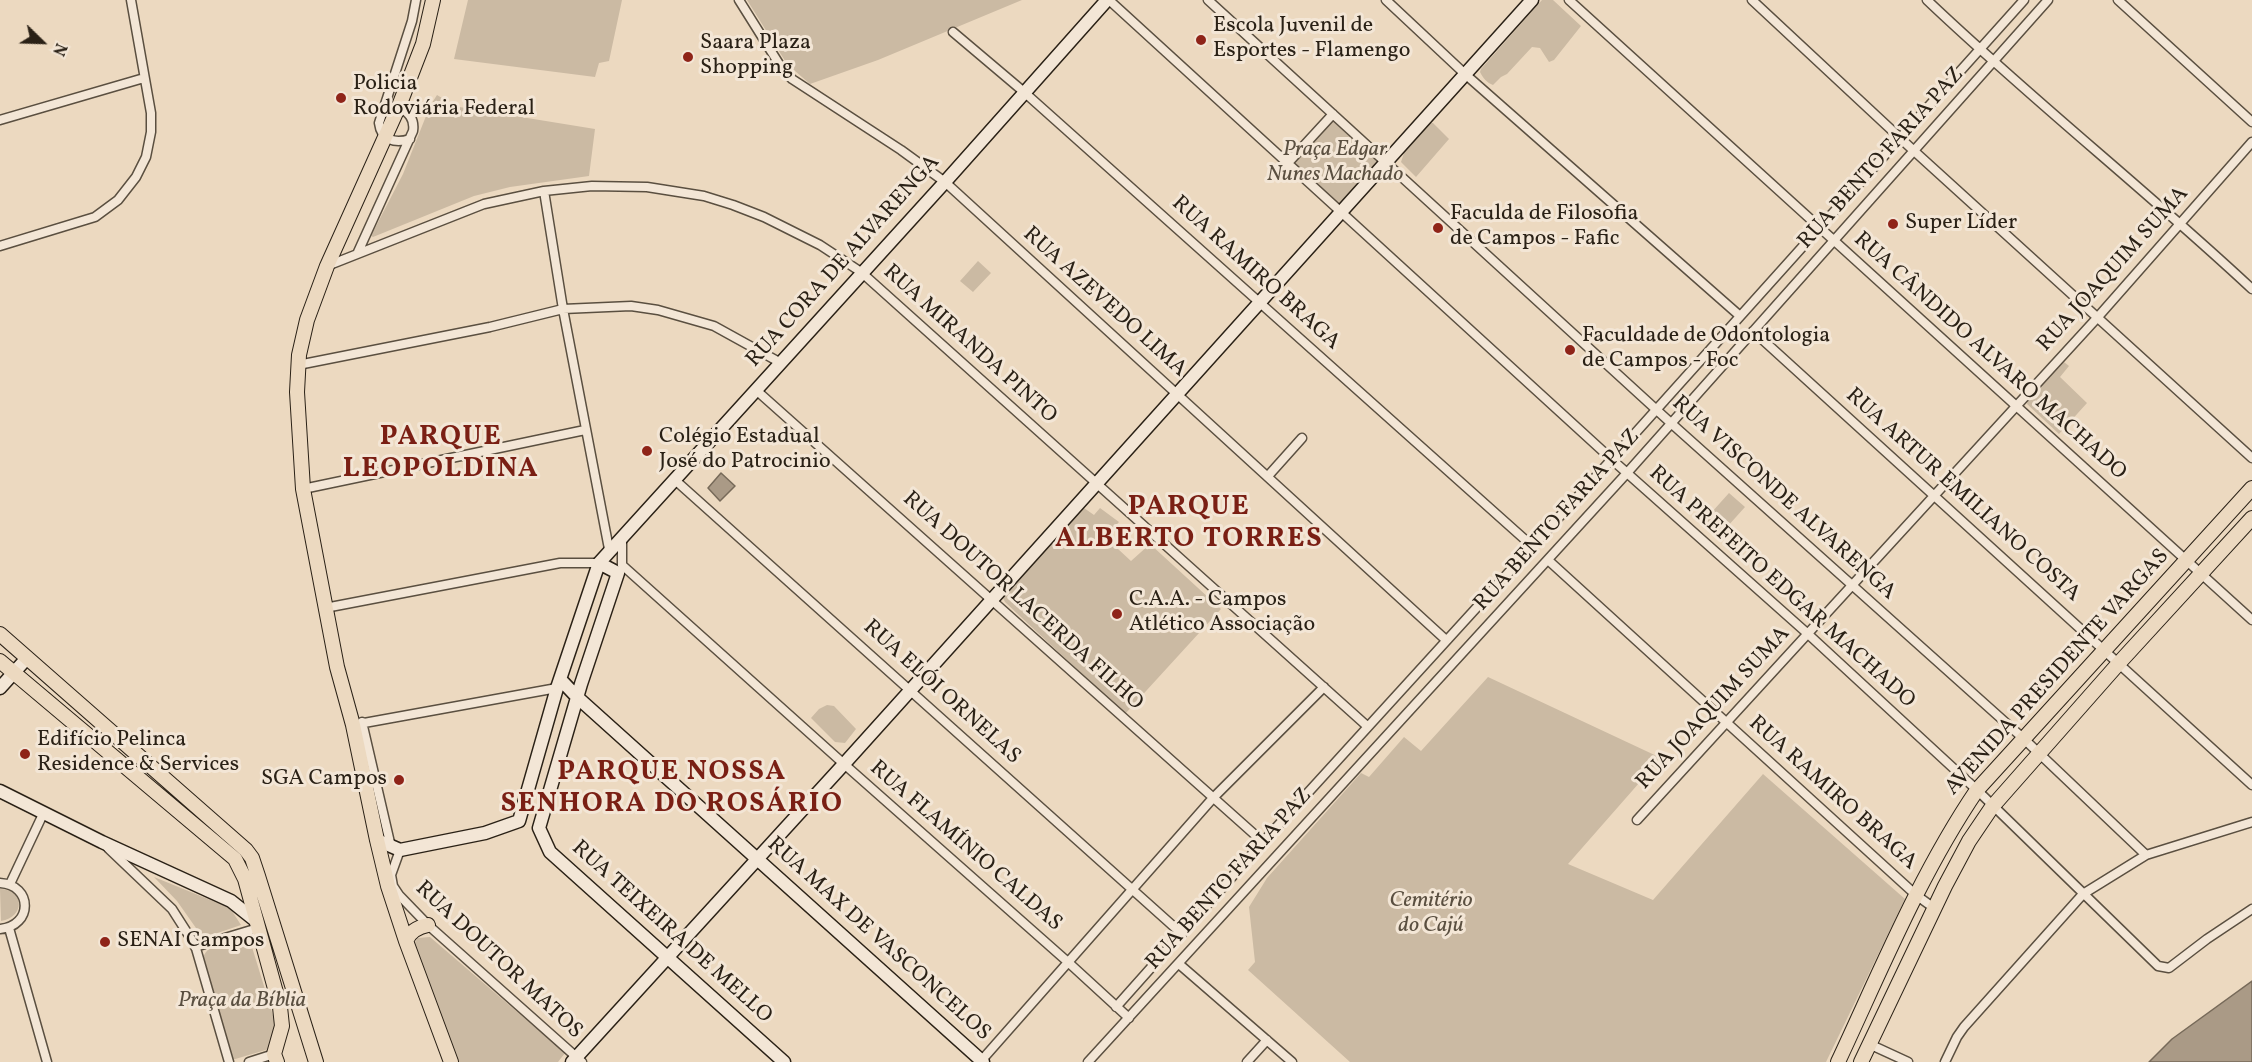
<!DOCTYPE html>
<html>
<head>
<meta charset="utf-8">
<style>
  body { margin:0 }
  #map { position:relative; width:2252px; height:1062px; overflow:hidden; background:#ecd9c0; font-family:Vollkorn,serif }
  canvas { display:block }
  .north { position:absolute; left:12px; top:12px; width:60px; height:60px; -webkit-text-stroke:4px #f3e6d6; paint-order:stroke; rotate:113deg; font-size:16px; font-weight:700; line-height:24px; text-align:center; color:#2a2116 }
  .north::after { content:''; display:block; margin:auto; width:21px; height:27px; background:#2a2116; clip-path:polygon(50% 0,100% 100%,50% 72%,0 100%) }
</style>
</head>
<body>
<div id="map">
<canvas width="2252" height="1062"></canvas>
<div class="north">N</div>
</div>
<script>
const g = document.querySelector('canvas').getContext('2d');
g.lineJoin = 'round';
function fill(path, color) {
  g.fillStyle = color;
  g.fill(path, 'evenodd');
}
function stroke(path, color, width, dash) {
  g.strokeStyle = color;
  g.lineWidth = width;
  g.lineCap = dash ? 'butt' : 'round';
  g.setLineDash(dash || []);
  g.stroke(path);
}
function label(font, color, halo, rows, align = 'center') {
  g.font = font + ' Vollkorn,serif';
  g.lineWidth = 6;
  g.setLineDash([]);
  g.textBaseline = 'middle';
  g.strokeStyle = halo;
  g.fillStyle = color;
  for (const [text, x, y, turn = 0] of rows) {
    g.save();
    g.translate(x, y);
    g.rotate((+turn || 0) * Math.PI / 180);
    g.textAlign = isNaN(turn) ? turn : align;
    if (halo) g.strokeText(text, 0, 0);
    g.fillText(text, 0, 0);
    g.restore();
  }
}
fill(new Path2D(`
  M468,0h154l-13,61 -10,2 -4,14 -141,-18z
  M747,0h275l-144,60 -68,24 -23,-20z
  M1542,0h11l28,26 -27,34 -5,2 -9,-14 -8,-1 -25,27 -6,3 -8,8c-6,-2 -10,-7 -13,-13l1,-3z
  M437,95l5,3 -1,6 154,25 -6,47 -79,11 -36,9 -101,41 -2,-1 4,-8 28,-54 27,-68z
  M1331,119l49,45 -40,45 -49,-45z
  M1430,123h3l16,16 -33,38 -15,-15 4,-12z
  M978,261l13,12 -18,19 -13,-11z
  M2064,362l5,4 -9,11 27,26 -28,31 -32,-30 1,-4z
  M1729,493l16,14 -27,30 -16,-14z
  M1084,508l10,7 6,-7 19,14 -14,15 26,24 19,-17 71,65 -96,105 -102,-95 -18,-17 -3,-6 55,-63z
  M1488,677l173,81 -93,106 85,36 110,-126 142,125 -79,163h-476l-102,-92 7,-8 -6,-55 18,-29 94,-105 8,4 35,-40 17,14z
  M827,705l7,1 22,23 -11,14 -10,-1 -24,-24 8,-9z
  M154,877l76,31 11,17 -38,13 -26,-37z
  M0,889c24,0 26,28 1,32z
  M248,934l27,88 -1,15 -5,12 -37,11 -29,-102c5,-16 30,-19 45,-24z
  M430,937l135,116 -7,9h-99l-47,-116 6,-8z`), '#cbbaa3');
const water = new Path2D(`
  M721,473l14,13 -15,15 -12,-13z
  M2252,981v81h-103l23,-23z`);
fill(water, '#aa9a86');
stroke(water, '#776a59', 1.5);
const minor = new Path2D(`
  M739,0l42,67 11,12 109,71 44,32 501,458
  M1109,0l509,465 190,169 169,156 181,176 11,2 38,-29 45,-30
  M1208,0l464,424 352,315 122,116
  M1386,0l79,74 275,242
  M1569,0l683,620
  M1752,0l161,150 339,308
  M1927,0c105,100 219,190 325,289
  M2118,0l134,122
  M953,32l71,60 507,453
  M0,120l144,-42
  M410,139c-15,5 -29,1 -31,-16l33,-102 4,-21
  M1287,164l46,-50
  M544,191l19,118 46,240
  M0,246l95,-29 23,-17 18,-23 10,-20 5,-25v-19l-20,-113
  M358,252l55,-121c2,-13 -5,-18 -14,-25
  M327,266l157,-62 60,-13 48,-5 55,1 57,9 29,9 31,12 56,28 41,27 506,454
  M1753,331l499,454
  M298,365l192,-38 73,-18 68,-3 27,4 56,16 67,37
  M756,390l507,452
  M1268,476l34,-38
  M675,480l507,454
  M303,489l282,-59
  M622,538v27
  M1548,560l368,335 18,13
  M622,565l222,199 225,199 60,55
  M325,608l235,-45h39
  M362,722l29,125
  M353,725l204,-37
  M1637,820l460,-502 155,-176
  M108,848l64,61 23,36 34,117
  M400,850l-9,25 2,11 6,9 29,30 154,137
  M0,883c33,2 33,43 0,46
  M10,884l34,-72
  M9,928l38,134
  M195,947l63,-19
  M1179,964l113,98
  M1116,1007l147,-165 349,-383 412,-459
  M1869,1044l39,18
  M981,1061l232,-263 111,-111
  M249,1062l25,-8
  M1088,1062l539,-589 421,-473
  M1247,1062l20,-22
  M1945,1062l12,-25 7,-10 119,-133 63,-39 106,-33`);
const secondary = new Path2D(`
  M560,679l17,18 406,365
  M0,688l27,-30
  M0,791l102,51 129,59 25,20
  M519,821l38,-133 42,-125 346,-381 162,-182
  M539,828l11,24 234,210
  M539,828l42,-144 37,-111 -19,-10
  M377,840l23,10 85,-17 34,-12
  M572,1062l272,-298 688,-764`);
const primary = new Path2D(`
  M0,634l246,216 6,8 6,18 58,186
  M0,661l235,198 10,20 35,128 2,19 -8,28 3,8
  M1838,1062c43,-92 82,-188 139,-272l275,-302
  M1861,1062l84,-176 24,-45 23,-34 127,-144 133,-145`);
const trunk = new Path2D(`
  M433,0l-10,44 -24,62 -72,160 -20,54 -8,35 -2,37 6,97 34,178 16,58 24,115 11,46 18,55 45,121
  M406,941c4,-10 12,-14 22,-16`);
stroke(minor, '#5a4f40', 11);
stroke(secondary, '#2a2116', 15);
stroke(primary, '#2a2116', 16);
stroke(trunk, '#2a2116', 16);
stroke(minor, '#f3e6d6', 8);
stroke(secondary, '#f3e6d6', 12);
stroke(primary, '#ecd9c0', 14);
stroke(trunk, '#ecd9c0', 14);
for (const [x, y, r, color] of [
  [1201,40,6,"#8f2418"],
  [688,57,6,"#8f2418"],
  [341,98,6,"#8f2418"],
  [1893,224,6,"#8f2418"],
  [1438,228,6,"#8f2418"],
  [1570,350,6,"#8f2418"],
  [647,451,6,"#8f2418"],
  [1117,614,6,"#8f2418"],
  [25,754,6,"#8f2418"],
  [399,780,6,"#8f2418"],
  [105,942,6,"#8f2418"]
]) {
  const dot = new Path2D();
  dot.arc(x, y, r, 0, 2 * Math.PI);
  g.fillStyle = color;
  g.fill(dot);
  stroke(dot, '#f3e6d6', 2);
}
label('22px', '#2a2116', '#f3e6d6', [
  ["Escola Juvenil de",1213,27],
  ["Esportes - Flamengo",1213,52],
  ["Saara Plaza",700,44],
  ["Shopping",700,69],
  ["Policia",353,85],
  ["Rodoviária Federal",353,110],
  ["Faculda de Filosofia",1450,215],
  ["de Campos - Fafic",1450,240],
  ["Super Líder",1905,224],
  ["Faculdade de Odontologia",1582,337],
  ["de Campos - Foc",1582,362],
  ["Colégio Estadual",659,438],
  ["José do Patrocinio",659,463],
  ["C.A.A. - Campos",1129,601],
  ["Atlético Associação",1129,626],
  ["Edifício Pelinca",37,741],
  ["Residence & Services",37,766],
  ["SGA Campos",387,780,"right"],
  ["SENAI Campos",117,942]
], 'left');
label('italic 22px', '#5a4f40', '#f3e6d6', [
  ["Praça Edgar",1335,151],
  ["Nunes Machado",1335,176],
  ["Cemitério",1431,902],
  ["do Cajú",1431,927],
  ["Praça da Bíblia",242,1002]
]);
label('22px', '#2a2116', '#f3e6d6', [
  ["RUA BENTO FARIA PAZ",1882,159,-48],
  ["RUA CORA DE ALVARENGA",844,262,-48],
  ["RUA JOAQUIM SUMA",2114,270,-48],
  ["RUA RAMIRO BRAGA",1255,274,42],
  ["RUA AZEVEDO LIMA",1104,303,42],
  ["RUA MIRANDA PINTO",969,345,42],
  ["RUA CÂNDIDO ALVARO MACHADO",1989,357,42],
  ["RUA ARTUR EMILIANO COSTA",1962,496,42],
  ["RUA VISCONDE ALVARENGA",1783,499,42],
  ["RUA BENTO FARIA PAZ",1558,521,-48],
  ["RUA PREFEITO EDGAR MACHADO",1781,588,42],
  ["RUA DOUTOR LACERDA FILHO",1022,602,42],
  ["AVENIDA PRESIDENTE VARGAS",2058,673,-48],
  ["RUA ELÓI ORNELAS",941,693,42],
  ["RUA JOAQUIM SUMA",1714,709,-47],
  ["RUA RAMIRO BRAGA",1832,794,42],
  ["RUA FLAMÍNIO CALDAS",965,847,41],
  ["RUA BENTO FARIA PAZ",1230,880,-48],
  ["RUA TEIXEIRA DE MELLO",671,933,42],
  ["RUA MAX DE VASCONCELOS",878,940,42],
  ["RUA DOUTOR MATOS",498,961,43]
]);
g.letterSpacing = '1.5px';
label('bold 28px', '#7a1f14', '#f3e6d6', [
  ["PARQUE",441,439],
  ["LEOPOLDINA",441,471],
  ["PARQUE",1189,509],
  ["ALBERTO TORRES",1189,541],
  ["PARQUE NOSSA",672,774],
  ["SENHORA DO ROSÁRIO",672,806]
]);
g.letterSpacing = '0px';
</script>
</body>
</html>
